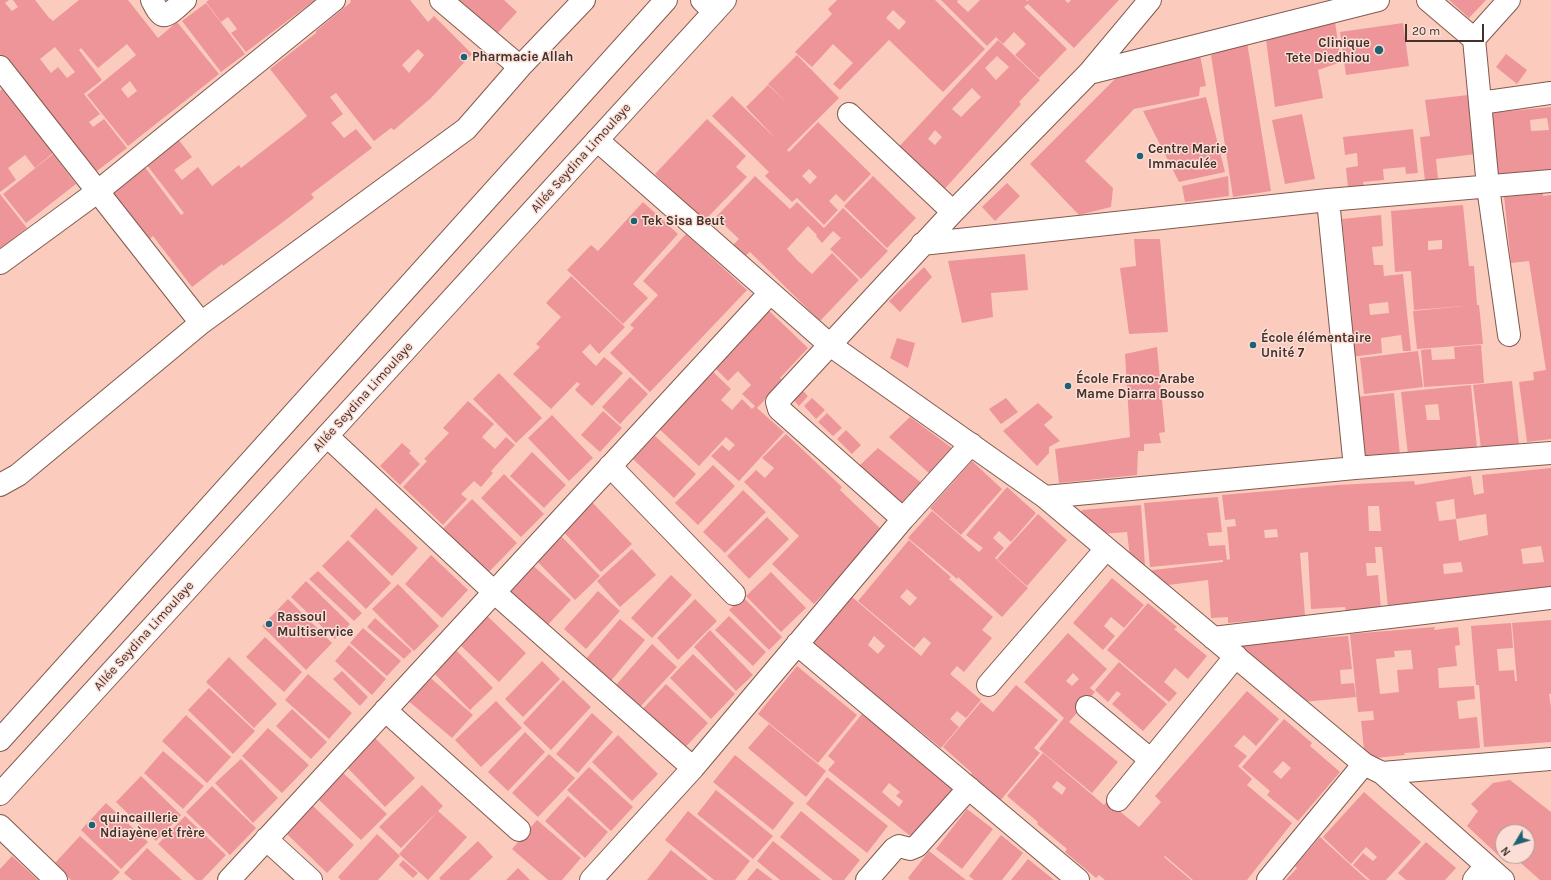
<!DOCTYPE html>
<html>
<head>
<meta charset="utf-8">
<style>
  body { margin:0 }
  #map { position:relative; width:1551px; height:880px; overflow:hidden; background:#fbccbe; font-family:Karla,sans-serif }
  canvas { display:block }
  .north { position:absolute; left:1495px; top:824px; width:40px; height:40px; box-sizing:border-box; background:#fbded5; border:1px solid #b29991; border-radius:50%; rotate:232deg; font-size:11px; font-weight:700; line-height:16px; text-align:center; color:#44312c }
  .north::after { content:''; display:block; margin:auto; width:14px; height:18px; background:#1c6272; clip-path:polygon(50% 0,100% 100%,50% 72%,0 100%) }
  .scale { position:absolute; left:1405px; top:24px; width:79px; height:18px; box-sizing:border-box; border:2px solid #44312c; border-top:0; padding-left:5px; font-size:12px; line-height:14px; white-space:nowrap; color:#44312c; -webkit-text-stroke:3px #fbded5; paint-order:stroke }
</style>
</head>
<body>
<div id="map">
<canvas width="1551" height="880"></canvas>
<div class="north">N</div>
<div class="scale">20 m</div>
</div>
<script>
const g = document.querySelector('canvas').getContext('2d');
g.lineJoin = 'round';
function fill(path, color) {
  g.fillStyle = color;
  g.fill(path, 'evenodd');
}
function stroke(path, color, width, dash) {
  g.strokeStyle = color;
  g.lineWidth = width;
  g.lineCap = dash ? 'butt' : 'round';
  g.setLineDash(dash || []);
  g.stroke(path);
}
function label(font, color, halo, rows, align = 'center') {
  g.font = font + ' Karla,sans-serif';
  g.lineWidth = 3;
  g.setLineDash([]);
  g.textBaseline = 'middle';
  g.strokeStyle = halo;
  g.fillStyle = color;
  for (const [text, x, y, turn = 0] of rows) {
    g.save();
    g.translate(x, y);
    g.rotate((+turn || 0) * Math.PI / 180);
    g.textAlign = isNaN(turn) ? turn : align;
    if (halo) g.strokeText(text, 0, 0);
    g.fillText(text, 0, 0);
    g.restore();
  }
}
fill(new Path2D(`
  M0,0h9l-4,3 7,8 6,-4 -5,-7h22l15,19v-1l3,3 26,-21h49l30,38 19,-16 42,52 -91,72 -41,-51 49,-40 -9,-11 -29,24 -17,-20 -2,2 23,30 -18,14 16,20 -11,8 4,5 11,-8 23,29 -34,26 -93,-120zM55,47l20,25 -8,6 -9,-11 -7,6 -11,-14zM130,81l7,10 -9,7 -7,-9z
  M209,0h106l-69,52 -15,-19 6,-4 -9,-12 -7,5 -15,-20z
  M351,0h59l18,22 6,-6 38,38 -41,44 -37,32 -3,-2 -17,13 -38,-48 -6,4 13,17 -12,9 13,15 12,-9 16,19 -61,46 3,4 -31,24 -60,44 -1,-2 -30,23 -39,-51 -8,7 -40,-53 36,-28 40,53 3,-2 -38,-49 32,-25 14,18 -18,13 8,10 16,-13 14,19 27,-21 2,3 59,-46 7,-6 -37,-47 46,-36v-2l35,-29 -1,-1zM418,49l6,6 -15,18 -7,-8z
  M456,0h48l13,12 -23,25z
  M837,0h98l50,49 -42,43 -54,-52 -49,50 -7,-6 20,-21 -20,-19 -21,23 -17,-15 37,-38 -4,-5zM893,10l13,12 -7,8 -13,-12z
  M941,0h17l-1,2 11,10 12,-12h46l1,1 2,-1h36l3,3 3,-3h48l-45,48 -46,-44 -4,3 43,42 -28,29 -24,-23 11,-11 -12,-12 -11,12 -7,-7 -9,9z
  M1449,0h37l-17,18z
  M206,3l39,51 -24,18 -39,-51z
  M1335,22l6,40 -23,8 5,28 -48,9 -9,-67z
  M1403,23l6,43 -63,9 -6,-43z
  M998,40l42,40 -21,22 2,2 -80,89 -46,-42zM997,56l12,11 -13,13 -11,-12zM972,88l9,9 -20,20 -9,-8zM935,130l7,7 -7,8 -7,-6z
  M1247,42l24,149 -38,6 -22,-142z
  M1506,54l21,16 -10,14 -21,-17z
  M797,55l42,43 -52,52 2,2 29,-30 53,52 -27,28 -8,-8 -7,7 9,9 -14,15 -27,-27 -5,4 -27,-26 4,-4 -57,-56 20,-20 44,43 -30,-32 22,-22 20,19 -20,-20zM809,169l8,8 -7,7 -8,-8z
  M1200,55l6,31 -6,1 -1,9 -65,13 -49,52 28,27 -2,19 -32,8 -49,-51 88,-88z
  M2,89l51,64 -18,15 -10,-13 -17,13 8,12 -16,12v-101z
  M1468,95l8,59 -40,5 2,20 -13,2 -5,-44 10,-1 -5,-36z
  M1206,97l19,75 -46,10 -36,-71z
  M1551,107v65l-56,5 -6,-64zM1547,118l2,12 -18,1 -1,-11z
  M1302,114l13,65 -30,5 -13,-64z
  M707,119l39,37 -10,11 11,10 -43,44 -49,-47z
  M1413,129l5,44 -12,1 -1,-7 -22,2 1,11 -21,2 1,4 -16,1 -2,-19 12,-2 -1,-13 -12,2 -2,-18z
  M53,154l23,30 -50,39 -23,-29z
  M755,176l35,33 7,-7 27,26 19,-20 45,43 -27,28 -31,-30 11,-11 -8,-7 -11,12 -6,-7 1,-1 -9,-9 -21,23 10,11 15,14 20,-21 27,27 -39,41 -70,-69 -6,5 -12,-11 7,-7 -23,-22z
  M873,176l43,42 -29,30 -43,-42z
  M1228,176l1,20 -44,6 -3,-16z
  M1007,183l13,13 -25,25 -13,-14z
  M1543,192v4l8,-1v244l-24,3 -8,-60 15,-2 -1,-8 13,-2 -17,-109 -18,2 -7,-67z
  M0,194l27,34 -27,21z
  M643,202l35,32 -45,50 15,14 -25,26 -56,-54 24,-25 7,6z
  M1463,205l6,61h5l3,39h2l4,39 -66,5 -4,-38 51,-5 -50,4 -3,-39 -16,1 -4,-61zM1442,240v9l-14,1v-9z
  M1381,215l2,31 -11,1 2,18h9l1,11 19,-2 8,77h-8l-2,-16 -20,3 1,15 -31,4 -4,-39 5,-1 -10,-98zM1388,302l1,11 -19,2 -1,-11z
  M686,234l61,56 -97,102 -40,-39 24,-25 -4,-3 28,-30 -15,-14z
  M1134,239h26l8,93 -39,2 -9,-66 16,-2z
  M1025,254l3,36 -37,3 2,24 -31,6 -14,-62z
  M924,267l8,10 -32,35 -11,-11z
  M571,276l54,51 -26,27 -9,-10 -8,8 14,14 8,-9 19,16 -31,33 -17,-16 5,-6 -3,-2 -26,27 -38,-35 27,-27 -4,-3 25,-27 -15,-14z
  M766,308l42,40 -28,30 3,3 -26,27 27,24 -45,49 -28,-25 11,-11 7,6 6,-6 -9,-8 -27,29 -43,-40 54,-57 21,20 -10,11 11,10 10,-11 10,10 3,-3 -13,-12 9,-9 -13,-14 -10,10 -17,-17z
  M897,338l18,5 -7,25 -18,-10z
  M1481,345l3,38 -60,4 -3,-37 10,-1 1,11 23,-1 -1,-12z
  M1157,347l8,85 -6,1 2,10 -17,1v7h-6l-1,24 -78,8 -4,-34 75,-12 -5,-83z
  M1418,351l5,36 -59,7 -4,-36z
  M499,373l43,45 -26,25 -43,-44z
  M630,377l18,17 -28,30 -18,-17z
  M1512,381l7,63 -38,4 -8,-63z
  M1471,385l6,63 -69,7 -7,-63zM1438,404l2,16h-13l-2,-15z
  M801,389l7,7 -9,10 -7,-8z
  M1394,393l6,63 -37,4 -7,-63z
  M812,398l13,12 -9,9 -12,-13z
  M1006,398l12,14 -17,12 -12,-15z
  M468,401l26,23 -12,13 13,12 11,-12 9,8 -24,26 2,2 -12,14 -7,-6 -13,13 6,5 -24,26 -40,-38 24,-26 -3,-2 25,-26 -6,-5z
  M1038,403l15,14 -9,8 16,16 -11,6v6l-12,13 -34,-35z
  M603,411l19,17 -22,24 -19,-17z
  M827,413l15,15 -9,8 -15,-14z
  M552,415l41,43 -24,23 -41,-43z
  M910,417l42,31 -21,27 -42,-38z
  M846,430l15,15 -9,9 -15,-15z
  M786,434l56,53 -2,3 43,41 -69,73 -42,-40 27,-28 -55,-54 12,-12 9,8 9,-10 -12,-10z
  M655,436l41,38 -22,24 -41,-39z
  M402,443l9,8 -2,2 11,11 -20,21 -20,-19z
  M878,448l45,36 -22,24 -42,-42z
  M532,452l34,33 -22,23 -34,-32z
  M972,461l30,28 -41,46 -31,-27z
  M713,465l22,21 -37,39 -23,-22z
  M1551,468v122l-163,18 -6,-61h-7l1,16h-10l1,13 11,-1 3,34 -35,2 -1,-4 -34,2 -3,-57 -8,1 5,63 -77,7v-6l-17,1 -3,-38 -48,6 -15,-15 78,-9v-2l-73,7 -6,-64 74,-6 4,35 -15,1 2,13 16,-1 2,15 3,-1 -3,-32 9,-1 -1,-7 -10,1 -3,-25 116,-10 76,-4 1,4 56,-9 3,19 10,-2 -2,-18zM1454,499l2,20 -17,2 -3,-19zM1368,506h11l2,25h-12zM1486,514l2,21 -29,6 -3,-22zM1277,529l1,8 -13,1 -1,-8zM1541,546l3,16 -21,2 -2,-15zM1461,562l2,10 -19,2 -1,-10z
  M504,474l40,40 -23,23 -40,-39z
  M1007,487l29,26 -25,29 -12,-11 -6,7 11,10 -9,10 33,30 -26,29 -44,-40 -1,2 -49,-41 24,-27 47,41 4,-4 -17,-13z
  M743,490l23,22 -41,41 -22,-21z
  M472,499l45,44 -32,33 -45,-44z
  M590,500l42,44 -31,28 -41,-44z
  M1141,505l4,61h-14l-4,-34 -26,2 -21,-19 2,-5z
  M376,508l42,40 -26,28 -42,-40z
  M1038,514l29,26 -40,46 -30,-27z
  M767,517l22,22 -40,40 -22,-23z
  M558,533l42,43 -25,24 -42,-43z
  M348,540l43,43 -25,26 -44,-43z
  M909,540l42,37 -2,2 44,38 -11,13 10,8 -28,34 -7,-6 -7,8 31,26 -15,18 -9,-7 -7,8 9,8 -18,21 -32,-26 -2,2 -61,-55 -2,3 -32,-27 40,-48 69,59 10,-13 -7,-6 -10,11 -56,-47zM907,589l10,9 -7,8 -10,-9zM874,636l11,10 -7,8 -10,-9z
  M632,549l24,26 -36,32 -23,-26z
  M431,555l37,35 -26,28 -37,-34z
  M528,561l43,39 -28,30 -42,-39z
  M318,571l44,42 -8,8 -45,-42z
  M771,572l35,36 -25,24 -35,-36z
  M671,575l21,20 -40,43 -21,-20z
  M1112,578l32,27 -20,23 -13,-11 -7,9 11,10 -12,14 -30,-27z
  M306,581l44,43 -15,15 -44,-42z
  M398,584l41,42 -25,25 -42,-42z
  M598,591l22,20 -34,38 -22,-20z
  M743,597l39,40 -13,13 -40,-40z
  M288,599l44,44 -26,27 -44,-44z
  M695,599l22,22 -39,39 -21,-22z
  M1148,603l29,24 -3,2 33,27 -19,23 -13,-11 -11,14 13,11 -8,9 -62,-52z
  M482,611l44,42 -27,29 -44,-42z
  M729,616l37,36 -13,14 -38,-36z
  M375,618l37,33 -8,8 -37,-32z
  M620,619l25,21 -35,42 -25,-22z
  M1551,620v74h-2l2,13v35l-67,5 -5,-62h-3l-5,-59 40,-3 2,25 -16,1 2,22 15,-1 1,11h2l-5,-58z
  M1435,627l-1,3 24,-3 2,18 -5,1 2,20 -19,2 1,20 35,-2 1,13 -18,2 2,18 18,-2 3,31 -76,5 1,2 -40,4 -4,-38 13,-1 -1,-9 -15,1 -8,-78zM1411,650l2,19 -16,1 2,22 -19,2 -4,-35 19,-2 -1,-6z
  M363,628l38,33 -14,15 -37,-33z
  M710,630l43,45 -17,16 -42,-44z
  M1068,633l39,36 -17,19 5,4 -26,30 49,40 -26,31 -53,-44 25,-31 -40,-36zM1073,673l6,6 -7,7 -6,-5z
  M1348,636l4,33 -12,1 1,14 13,-1 2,14 -53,5 -66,-58z
  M265,637l37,35 -18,20 -38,-35z
  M652,644l25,23 -37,40 -24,-22z
  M349,645l37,34 -14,16 -37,-34z
  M454,648l39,40 -23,22 -39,-40z
  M693,654l42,40 -24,25 -41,-41z
  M229,657l48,47 -23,24 -48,-46z
  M542,661l18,18 -37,38 -18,-18z
  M1119,662l48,42 -24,27 -31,-27 9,-10 -4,-3 -9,11 -13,-12z
  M797,666l60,49 -39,48 -60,-49z
  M342,671l26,26 -8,9 -27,-27z
  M308,674l44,39 -23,26 -44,-39z
  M426,674l47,41 -21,23 -47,-40z
  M563,680l28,27 -40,43 -28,-27z
  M666,684l42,39 -27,29 -42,-39z
  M1016,685l42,35 -24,28 6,5 -40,48 -30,-25 2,-3 -29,-26 38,-45 12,10z
  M209,688l46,43 -22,23 -45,-44z
  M1247,691l32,28 -23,27 -12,-11 -10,11 13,10 -9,10 14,13 -5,6 45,38 -45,57h-54l-28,-24 -1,1 27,23h-86l-6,-5 -3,3 -31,-26 2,-3 -30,-25 1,-2 -31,-26 36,-43 61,52 3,-4 32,26 22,-25 -6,-6zM1057,781l9,7 -4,7 -10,-8z
  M496,701l26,27 -41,39 -26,-27z
  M292,709l35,33 -16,17 -35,-33z
  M592,713l21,19 -35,41 -22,-19z
  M862,714l93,76 -41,49 -86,-69 7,-8 -7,-6zM889,783l11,9 -4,4 7,5 -4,6 -17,-15z
  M186,715l45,42 -24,26 -45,-42z
  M1284,719l28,24 -2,3 30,26 -42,49 -31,-26 3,-4 -28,-24zM1283,761l8,7 -10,11 -8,-7z
  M769,724l57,47 -20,26 -58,-49z
  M268,728l41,37 -27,28 -40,-37z
  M525,732l20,20 -37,39 -20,-19z
  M618,735l40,39 -26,27 -40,-39z
  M374,737l41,41 -30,29 -40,-42z
  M163,751l41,35 -21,23 -39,-36z
  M549,754l26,24 -37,39 -26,-24z
  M735,755l59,48 -21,27 -60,-48z
  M241,759l37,39 -25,25 -38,-40z
  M589,767l44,40 -22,24 -44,-41z
  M341,771l46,43 -26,26 -45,-43z
  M141,776l40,39 -25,26 -40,-39z
  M827,777l61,49 -21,27 -61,-49z
  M1510,780l41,32v68h-11l-27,-24h14v-24h-24v19l-5,4 -31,-29 11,-15 -7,-7 22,-21z
  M422,785l21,21 -42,42 -22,-21z
  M212,786l44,42 -26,27 -44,-43z
  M716,790l57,46 -20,23 -56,-45z
  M1364,792l57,50 -35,38h-16l-17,-15 10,-12 10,8 4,-4 -11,-10 -15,17 -28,-27z
  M568,796l40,36 -23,26 -40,-37z
  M106,803l42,39 -27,27 -40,-39z
  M313,806l41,39 -27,28 -41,-40z
  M967,809l26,20 -31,40 -26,-20z
  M438,811l29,26 -39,43 -29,-26z
  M688,811l62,50 -15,19h-21l-49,-40z
  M801,811l59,49 -16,20h-11l-53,-43z
  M185,816l41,39 -24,25h-6l-38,-36z
  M537,820l44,38 -19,22h-14l-36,-31z
  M377,834l23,22 -22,24h-37l-3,-3z
  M1001,835l22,18 -21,27h-28l-5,-4z
  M80,836l40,36 -8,8h-41l-17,-16z
  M1320,837l46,42 2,1h-82l11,-12 -2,-2z
  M478,841l15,16 -24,23h-28l-2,-2z
  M773,841l48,39h-41l-23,-19z
  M1426,842l30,26 -11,12h-39l-8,-7z
  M147,848l35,32h-50l-8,-7z
  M671,850l37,30h-61z
  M929,851l37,29h-56l-2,-2z
  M12,856l26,24h-38v-11z
  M1028,859l26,21h-43z
  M403,860l15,13 -5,5 -14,-13z
  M518,868l12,12h-24z
  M757,868l16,12h-26z`), '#ed9599');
const minor = new Path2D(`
  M152,0c2,4 5,11 9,14 6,5 19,-10 24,-14
  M441,0l79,67
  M702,0l12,12
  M1428,0l46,39 14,148 21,148
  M1474,39l35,-39
  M0,67l201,256
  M1089,73l289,-73
  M1480,103l71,-10
  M849,114l104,98
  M597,140l233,205 215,152 319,267 18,9 121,107
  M1328,200l27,268
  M922,244l406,-44 223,-19
  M0,263l97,-71 237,-192
  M327,436l167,156 199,176
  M610,466l124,128
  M0,485l18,-10 183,-152 265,-194 54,-62 64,-67
  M1045,497l310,-29 196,-15
  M903,519l-124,-110 -2,-7 176,-190 136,-139 61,-73
  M1213,638l338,-40
  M797,644l281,236
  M988,685l118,-136
  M1087,707l64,53
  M385,710l134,120
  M1382,773l169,-14
  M1118,800l118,-144
  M0,826l56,54
  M266,839l45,41
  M229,880l541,-587
  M591,880l102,-112 210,-249 68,-75
  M867,880l27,-31 5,-3 11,3 7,-3 52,-58
  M1268,880l96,-116
  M1474,880l12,-14`);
const secondary = new Path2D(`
  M0,740l666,-740
  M0,794l725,-794`);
stroke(minor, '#825a4e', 24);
stroke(secondary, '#825a4e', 24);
stroke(minor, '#fff', 22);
stroke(secondary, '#fff', 22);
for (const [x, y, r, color] of [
  [1379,50,5,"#1c6272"],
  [464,57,4,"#1c6272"],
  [1140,156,4,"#1c6272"],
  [634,221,4,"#1c6272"],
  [1253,345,4,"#1c6272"],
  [1068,386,4,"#1c6272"],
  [269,624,4,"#1c6272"],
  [92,825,4,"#1c6272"]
]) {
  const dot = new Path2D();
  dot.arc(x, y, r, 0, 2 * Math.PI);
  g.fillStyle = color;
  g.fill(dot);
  stroke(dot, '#fbded5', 1.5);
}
label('bold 13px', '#44312c', '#fbded5', [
  ["Clinique",1370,43,"right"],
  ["Tete Diedhiou",1370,58,"right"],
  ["Pharmacie Allah",472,57],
  ["Centre Marie",1148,149],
  ["Immaculée",1148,164],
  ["Tek Sisa Beut",642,221],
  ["École élémentaire",1261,338],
  ["Unité 7",1261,353],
  ["École Franco-Arabe",1076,379],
  ["Mame Diarra Bousso",1076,394],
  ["Rassoul",277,617],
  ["Multiservice",277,632],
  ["quincaillerie",100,818],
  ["Ndiayène et frère",100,833]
], 'left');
label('13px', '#44312c', '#fbded5', [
  ["Allée Seydina Limoulaye",581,158,-48],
  ["Allée Seydina Limoulaye",363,397,-48],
  ["Allée Seydina Limoulaye",144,636,-48]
]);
</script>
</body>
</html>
